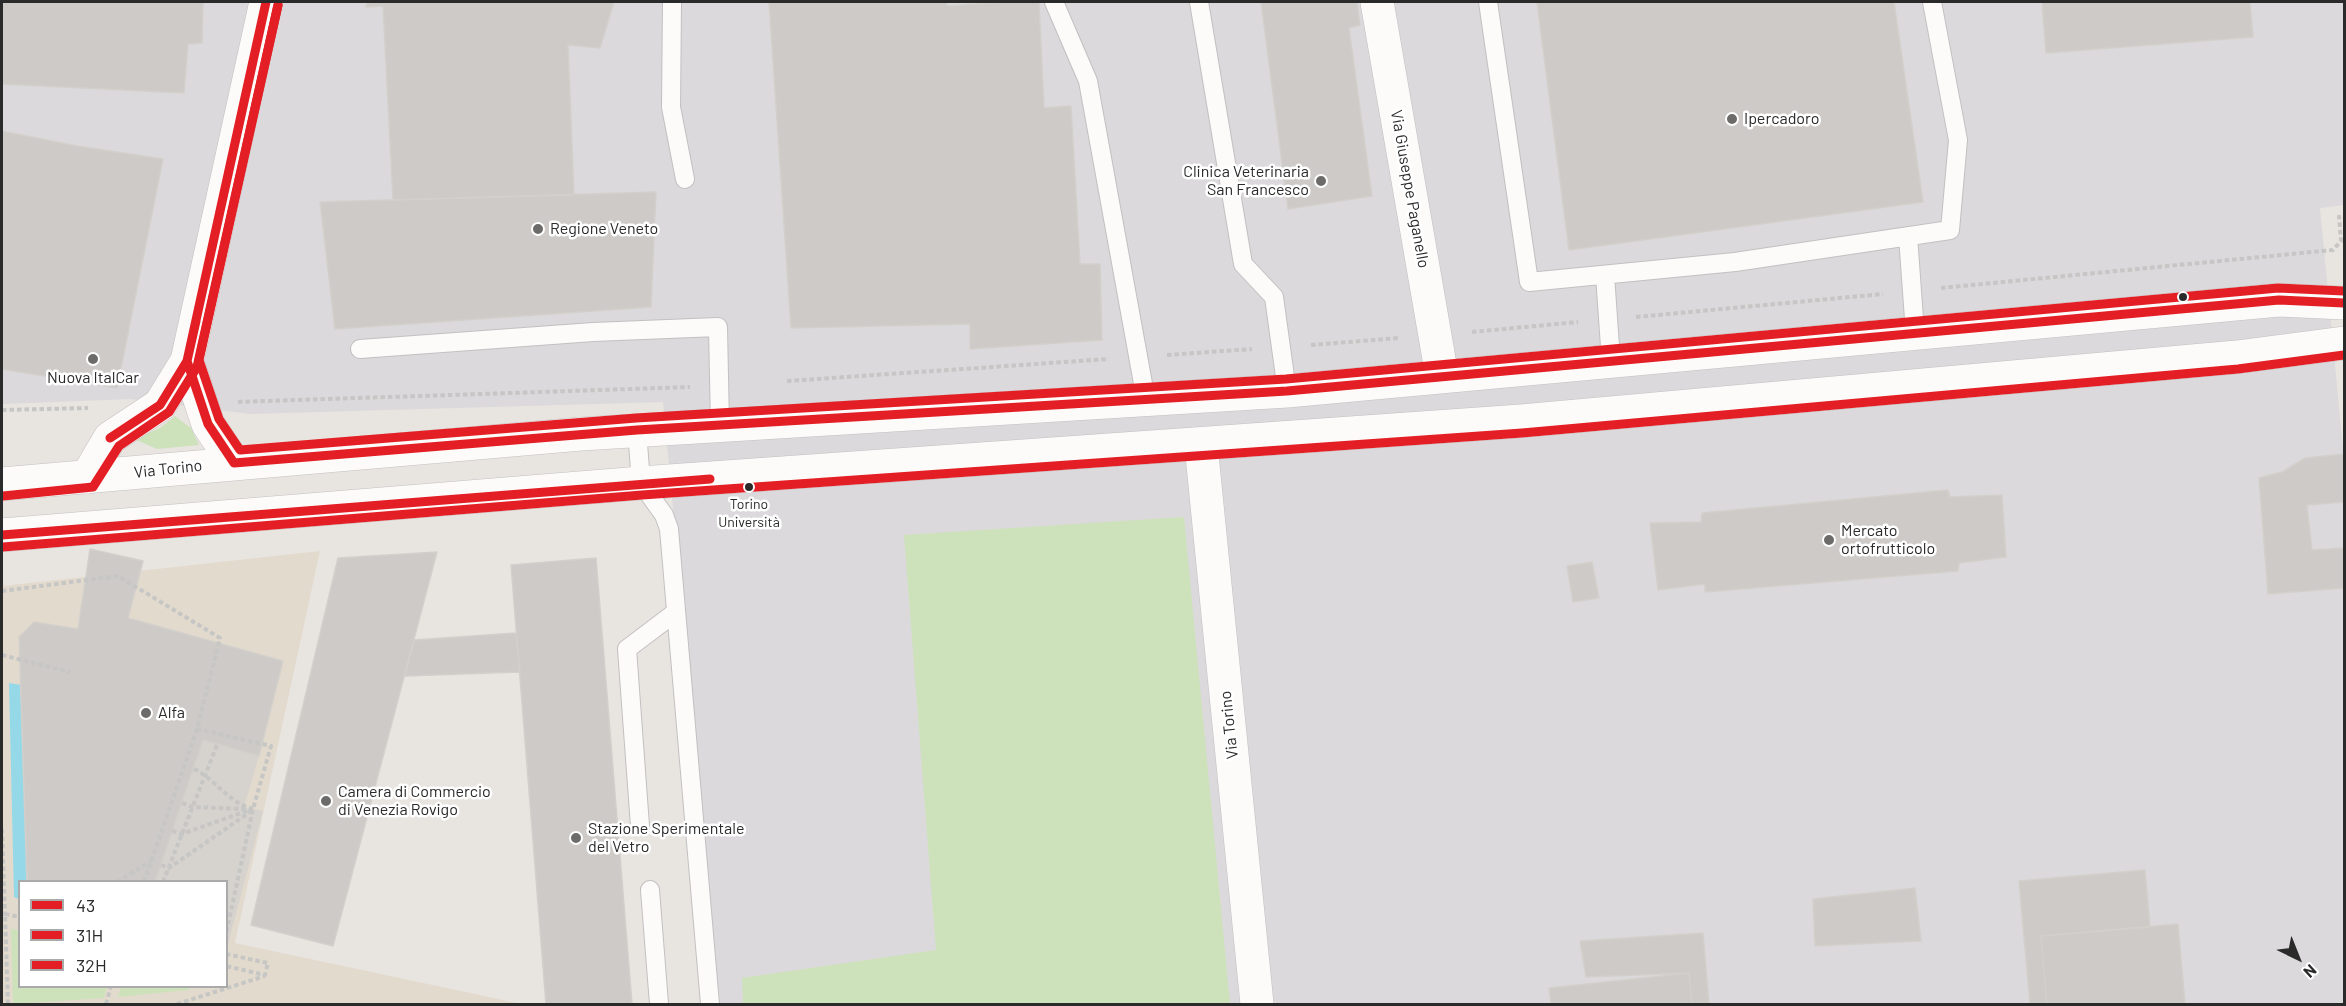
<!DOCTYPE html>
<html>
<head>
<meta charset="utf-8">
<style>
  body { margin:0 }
  #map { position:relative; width:2346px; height:1006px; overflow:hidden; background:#e8e4e0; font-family:Barlow,sans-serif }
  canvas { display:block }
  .frame { position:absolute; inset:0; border:3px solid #2a2a2a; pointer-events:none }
  .legend { position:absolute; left:18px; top:880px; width:210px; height:108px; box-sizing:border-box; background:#fff; border:2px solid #aaa; margin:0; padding:8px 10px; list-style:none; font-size:18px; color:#2a2a2a }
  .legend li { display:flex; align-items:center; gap:12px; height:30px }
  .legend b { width:30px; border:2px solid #aaa }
  .north { position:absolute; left:2268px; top:928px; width:60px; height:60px; -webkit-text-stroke:4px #fff; paint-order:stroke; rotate:137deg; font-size:16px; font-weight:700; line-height:24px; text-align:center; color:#2a2a2a }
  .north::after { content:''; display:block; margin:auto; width:21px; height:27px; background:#2a2a2a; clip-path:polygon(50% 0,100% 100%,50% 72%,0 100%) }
</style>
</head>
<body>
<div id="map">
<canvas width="2346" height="1006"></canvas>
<div class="frame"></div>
<ul class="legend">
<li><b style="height:8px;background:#e31e24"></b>43</li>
<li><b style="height:8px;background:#e31e24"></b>31H</li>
<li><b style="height:8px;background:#e31e24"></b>32H</li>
</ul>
<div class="north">N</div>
</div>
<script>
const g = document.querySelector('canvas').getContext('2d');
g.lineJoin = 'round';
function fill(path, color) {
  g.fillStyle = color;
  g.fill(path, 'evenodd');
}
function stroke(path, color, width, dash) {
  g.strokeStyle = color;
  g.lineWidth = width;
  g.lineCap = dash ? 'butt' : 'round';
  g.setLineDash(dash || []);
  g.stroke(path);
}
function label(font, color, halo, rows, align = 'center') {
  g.font = font + ' Barlow,sans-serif';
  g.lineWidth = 5;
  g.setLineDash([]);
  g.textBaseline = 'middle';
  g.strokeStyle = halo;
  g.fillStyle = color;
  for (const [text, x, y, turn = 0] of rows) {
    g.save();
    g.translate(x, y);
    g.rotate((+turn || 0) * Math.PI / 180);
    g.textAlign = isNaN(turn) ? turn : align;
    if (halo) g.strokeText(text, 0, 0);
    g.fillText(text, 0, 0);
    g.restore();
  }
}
fill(new Path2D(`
  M2,2h2342v203l-24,3 24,252v544h-1624l-57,-602 -413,12 -119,-15 -129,5z`), '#dbd9db');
fill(new Path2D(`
  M320,551l-85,392 287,61h-520v-418zM20,882h206v104h-206z`), '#e3dace');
fill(new Path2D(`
  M175,416l16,12 8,17 -42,4 -23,-10 26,-11z
  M1184,517l46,487h-487l-1,-26 194,-28 -32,-415z
  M11,928l8,3 1,55 87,1 -3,11 -91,6z
  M121,987v-1l69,1 -1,3 -71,7z`), '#cde2ba');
fill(new Path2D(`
  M203,740l56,16 -15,51 19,4 -36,137 -1,-66 -71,-1z`), '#d6d2ce');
fill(new Path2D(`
  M9,683l12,2 39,196 -40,1 -1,17 -5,-2z`), '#95d8e7');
const building = new Path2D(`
  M2,2h201l-1,41 -14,1 -4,49 -182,-9z
  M367,2h247l-14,46 -32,-3 6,150 -181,5 -10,-194 -17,1z
  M769,2h178v4l57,-4h35l5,106 27,-2 9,158h20l2,76 -132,9v-25l-179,4z
  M1261,2h96l3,23 -11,3 23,168 -84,13z
  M1537,2h357l29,200 -354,48z
  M2042,2h208l3,35 -207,16z
  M2,131l75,15 86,13 -46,229 -115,-19z
  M656,192l-5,115 -316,22 -15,-127z
  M2344,454v48l-37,3 5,45 32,-2v40l-76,6 -9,-116 23,-6 23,-14z
  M1948,490l2,7 52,-2 4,62 -47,6 -1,8 -253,21v-8l-47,6 -8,-67 51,-1 1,-9z
  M90,549l53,12 -15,57 155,43 -24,95 -56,-16 -48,142h-128l-8,-245 15,-15 44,7z
  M437,552l-104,394 -82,-21 87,-367z
  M596,558l36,446h-86l-35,-439z
  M1592,562l7,36 -26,4 -6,-36z
  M516,633l4,39 -115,4 9,-36z
  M2145,870l5,57 -109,9 6,68h-17l-11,-123z
  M1915,888l6,53 -106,5 -2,-47z
  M2178,924l7,80h-138l-6,-68z
  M1703,933l6,71h-17l-3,-31 -103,4 -6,-36z
  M1689,973l3,31h-141l-2,-16z`);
fill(building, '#cdcac7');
stroke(building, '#d3d0cc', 1.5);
const service = new Path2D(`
  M672,2l-1,105 14,72
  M1054,2l34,79 58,319
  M1199,2l44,262 31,33 13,94
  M1488,2l41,280 206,-20 215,-32 8,-90 -26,-138
  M1908,236l7,97
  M1605,275l6,86
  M360,349l233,-17 125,-5 2,99
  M637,430l4,53 23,32 5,14 41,475
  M640,826l-13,-177 49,-37
  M650,890l9,114`);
const minor = new Path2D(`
  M1377,2l65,374
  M187,361l21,63 26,39
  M1201,445l56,559
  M87,477l23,-39 50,-33 27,-44 79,-359`);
const tertiary = new Path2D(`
  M2,484l579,-50 706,-43 992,-91 65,3
  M2,535l639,-52 880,-62 716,-64 107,-14`);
stroke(service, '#c2c0c1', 20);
stroke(minor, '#c2c0c1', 34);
stroke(tertiary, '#c2c0c1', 34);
stroke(new Path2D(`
  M1941,288l392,-38 8,-9 -2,-26
  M1636,317l247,-23
  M1472,332l106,-10
  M1311,345l88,-7
  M1167,355l85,-6
  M787,381l322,-22
  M238,402l452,-15
  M2,410l86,-2
  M2,591l116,-15 102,62 -23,91 74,17 -18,63 -27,125
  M2,655l68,17
  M194,769c21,10 36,35 59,40
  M182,803l10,4 55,2
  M2,829l3,85h-3
  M172,831l10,3 65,-23
  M161,865l8,3 84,-58
  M117,882l34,-21
  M144,882l53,-153
  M163,882l54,-137
  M226,954l42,9 -3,12 -39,-9
  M8,1004l-3,-90 15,3
  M106,1004l5,-18
  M177,1004l88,-28`), '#c6c6c5', 4, [4.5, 3]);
stroke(service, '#fcfbfa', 18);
stroke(minor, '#fcfbfa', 33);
stroke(tertiary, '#fcfbfa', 33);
stroke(new Path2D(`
  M266,2l-79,359 21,63 26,39 403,-33 650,-39 992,-91 65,3
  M110,438l50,-33 27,-44 9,-40
  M2,535l708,-56`), '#e31e24', 9);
stroke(new Path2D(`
  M3,496l90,-9 26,-41 50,-34 28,-45 81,-362
  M3,547l639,-52 880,-62 716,-64 106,-14`), '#e31e24', 9);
stroke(new Path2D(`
  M278,5l-79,355 20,59 21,31 396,-32 650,-39 992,-91 66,3`), '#e31e24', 9);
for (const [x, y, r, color] of [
  [1732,119,6,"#6c6b6a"],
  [1321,181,6,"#6c6b6a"],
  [538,229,6,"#6c6b6a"],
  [2183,297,5,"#2a2a2a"],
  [93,359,6,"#6c6b6a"],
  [749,487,5,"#2a2a2a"],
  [1829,540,6,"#6c6b6a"],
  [146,713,6,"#6c6b6a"],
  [326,801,6,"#6c6b6a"],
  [576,838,6,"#6c6b6a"]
]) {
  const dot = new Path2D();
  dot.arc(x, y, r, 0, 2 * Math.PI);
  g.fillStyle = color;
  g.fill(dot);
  stroke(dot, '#fff', 2);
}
label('14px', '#2a2a2a', '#fff', [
  ["Torino",749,504],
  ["Università",749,522]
]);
label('16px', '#2a2a2a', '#fff', [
  ["Ipercadoro",1744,119],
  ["Clinica Veterinaria",1309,172,"right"],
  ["San Francesco",1309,190,"right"],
  ["Regione Veneto",550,229],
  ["Nuova ItalCar",93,378,"center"],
  ["Mercato",1841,531],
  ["ortofrutticolo",1841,549],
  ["Alfa",158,713],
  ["Camera di Commercio",338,792],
  ["di Venezia Rovigo",338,810],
  ["Stazione Sperimentale",588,829],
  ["del Vetro",588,847]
], 'left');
label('16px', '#2a2a2a', '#fff', [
  ["Via Giuseppe Paganello",1410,189,80],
  ["Via Torino",168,469,-6],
  ["Via Torino",1229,725,-96]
]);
</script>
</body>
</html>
